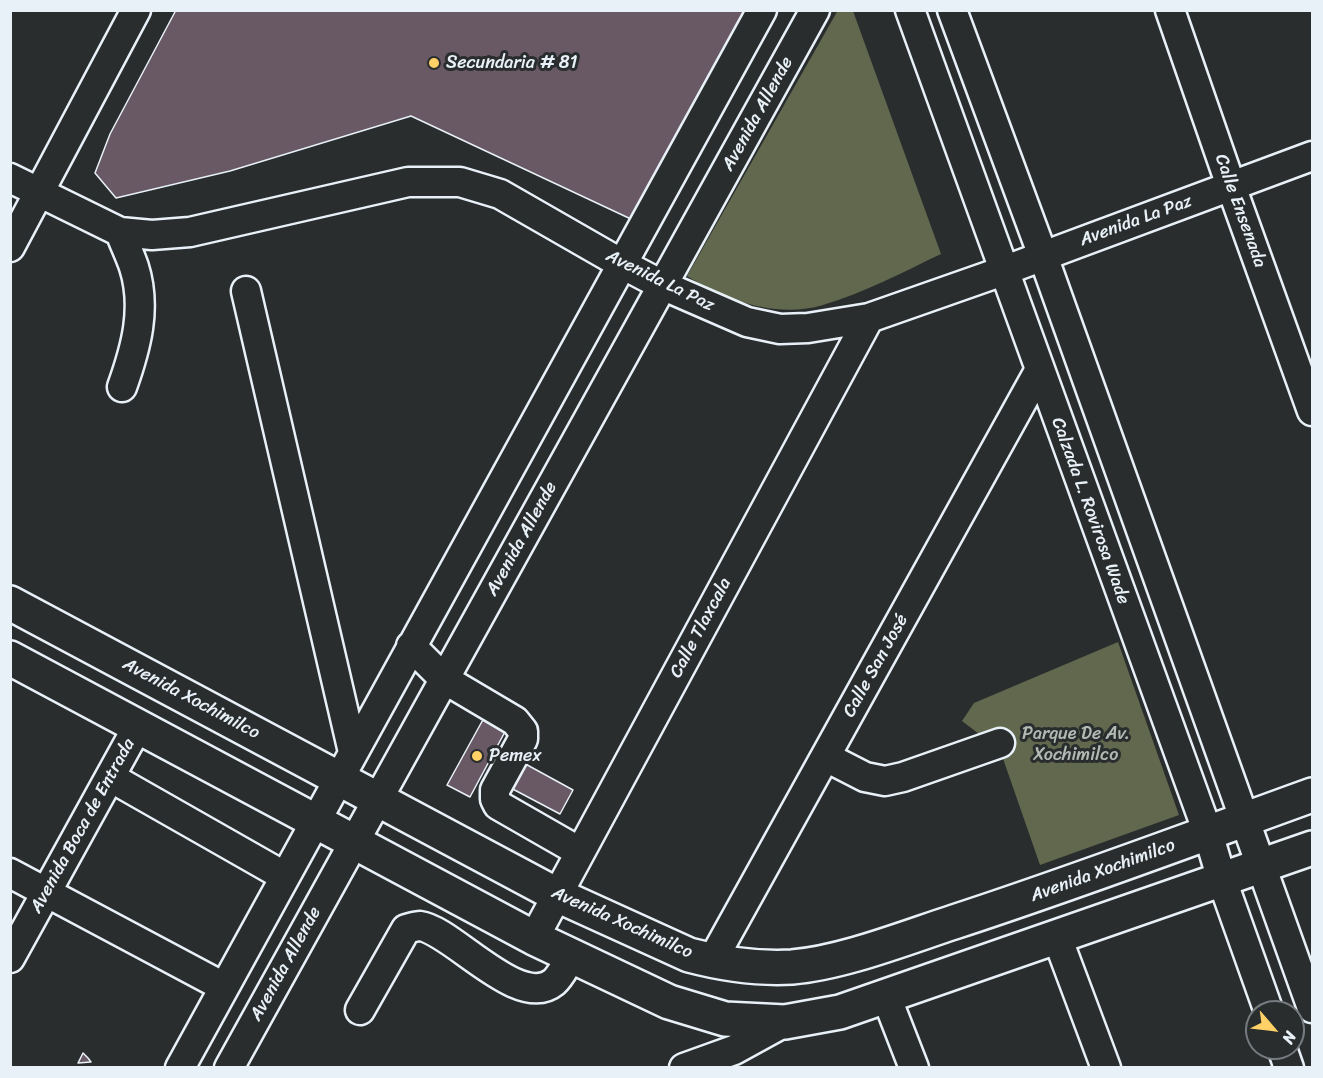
<!DOCTYPE html>
<html>
<head>
<meta charset="utf-8">
<style>
  body { margin:0 }
  #map { position:relative; width:1323px; height:1078px; overflow:hidden; background:#2a2d2e; font-family:Sriracha,sans-serif }
  canvas { display:block }
  .frame { position:absolute; inset:0; border:12px solid #e8f1f8; pointer-events:none }
  .north { position:absolute; left:1245px; top:1000px; width:60px; height:60px; box-sizing:border-box; background:#2a2d2e; border:2px solid #767b7f; border-radius:50%; rotate:118deg; font-size:16px; font-weight:700; line-height:24px; text-align:center; color:#e8f1f8 }
  .north::after { content:''; display:block; margin:auto; width:21px; height:27px; background:#ffd166; clip-path:polygon(50% 0,100% 100%,50% 72%,0 100%) }
</style>
</head>
<body>
<div id="map">
<canvas width="1323" height="1078"></canvas>
<div class="frame"></div>
<div class="north">N</div>
</div>
<script>
const g = document.querySelector('canvas').getContext('2d');
g.lineJoin = 'round';
function fill(path, color) {
  g.fillStyle = color;
  g.fill(path, 'evenodd');
}
function stroke(path, color, width, dash) {
  g.strokeStyle = color;
  g.lineWidth = width;
  g.lineCap = dash ? 'butt' : 'round';
  g.setLineDash(dash || []);
  g.stroke(path);
}
function label(font, color, halo, rows, align = 'center') {
  g.font = font + ' Sriracha,sans-serif';
  g.lineWidth = 6;
  g.setLineDash([]);
  g.textBaseline = 'middle';
  g.strokeStyle = halo;
  g.fillStyle = color;
  for (const [text, x, y, turn = 0] of rows) {
    g.save();
    g.translate(x, y);
    g.rotate((+turn || 0) * Math.PI / 180);
    g.textAlign = isNaN(turn) ? turn : align;
    if (halo) g.strokeText(text, 0, 0);
    g.fillText(text, 0, 0);
    g.restore();
  }
}
fill(new Path2D(`
  M838,10l15,1 88,243c-38,18 -77,39 -118,51 -47,14 -97,-5 -136,-29z
  M1118,642l61,173 -139,50 -40,-115 -38,-29 12,-18z`), '#61684e');
const building = new Path2D(`
  M176,10h572l-115,210 -222,-104 -181,55 -114,27 -21,-25 15,-39z
  M485,716l22,12 -37,69 -23,-12z
  M520,761l53,29 -13,24 -53,-28z
  M83,1053l5,5 3,4 -13,1z`);
fill(building, '#685965');
stroke(building, '#e8f1f8', 1.5);
const minor = new Path2D(`
  M910,10l298,823 14,47 47,132
  M952,10l91,246 269,752
  M1170,10l61,176 81,225
  M10,178l110,54 32,3 38,-3 218,-50h52l40,12 122,70 40,21 85,37 33,7 28,-1 61,-10 134,-47 309,-115
  M120,232c4,11 10,23 14,35 13,41 2,81 -12,120
  M10,247l126,-237
  M246,291l107,461
  M411,646l33,33 71,42 8,10v8l-28,51v9l3,6 82,47
  M826,757l39,20 20,4 18,-4 97,-34
  M110,777l174,99
  M10,873l214,114
  M1057,937l49,131
  M534,938l335,-620
  M10,958l128,-232
  M712,961l327,-590
  M886,996l28,72
  M360,1010l46,-81c4,-1 10,-3 14,-3 32,4 99,85 134,56 7,-6 12,-18 18,-26
  M1282,1048l7,20
  M180,1068l582,-1058
  M229,1068l586,-1058
  M684,1068l50,-18 51,-28`);
const major = new Path2D(`
  M10,603l547,292 132,60c34,9 68,14 103,12 50,-4 113,-29 162,-45 120,-39 239,-84 358,-127
  M10,658l524,280 135,64 56,17 60,3 55,-10 472,-164`);
stroke(minor, '#e8f1f8', 33);
stroke(major, '#e8f1f8', 38);
stroke(minor, '#2a2d2e', 28);
stroke(major, '#2a2d2e', 33);
for (const [x, y, r, color] of [
  [434,63,6,"#ffd166"],
  [477,756,6,"#ffd166"]
]) {
  const dot = new Path2D();
  dot.arc(x, y, r, 0, 2 * Math.PI);
  g.fillStyle = color;
  g.fill(dot);
  stroke(dot, '#2a2d2e', 2);
}
label('18px', '#e8f1f8', '#2a2d2e', [
  ["Secundaria # 81",446,63],
  ["Pemex",489,756]
], 'left');
label('18px', '#e8f1f8', '#2a2d2e', [
  ["Avenida Allende",758,114,-61],
  ["Calle Ensenada",1240,211,70],
  ["Avenida La Paz",1136,221,-20],
  ["Avenida La Paz",660,281,26],
  ["Calzada L. Rovirosa Wade",1090,511,70],
  ["Avenida Allende",522,539,-61],
  ["Calle Tlaxcala",701,628,-62],
  ["Calle San José",876,666,-61],
  ["Avenida Xochimilco",191,699,28],
  ["Avenida Boca de Entrada",83,826,-61],
  ["Avenida Xochimilco",1103,871,-20],
  ["Avenida Xochimilco",622,923,24],
  ["Avenida Allende",286,964,-61]
]);
label('18px', '#b2bab4', '#2a2d2e', [
  ["Parque De Av.",1076,734],
  ["Xochimilco",1076,755]
]);
</script>
</body>
</html>
